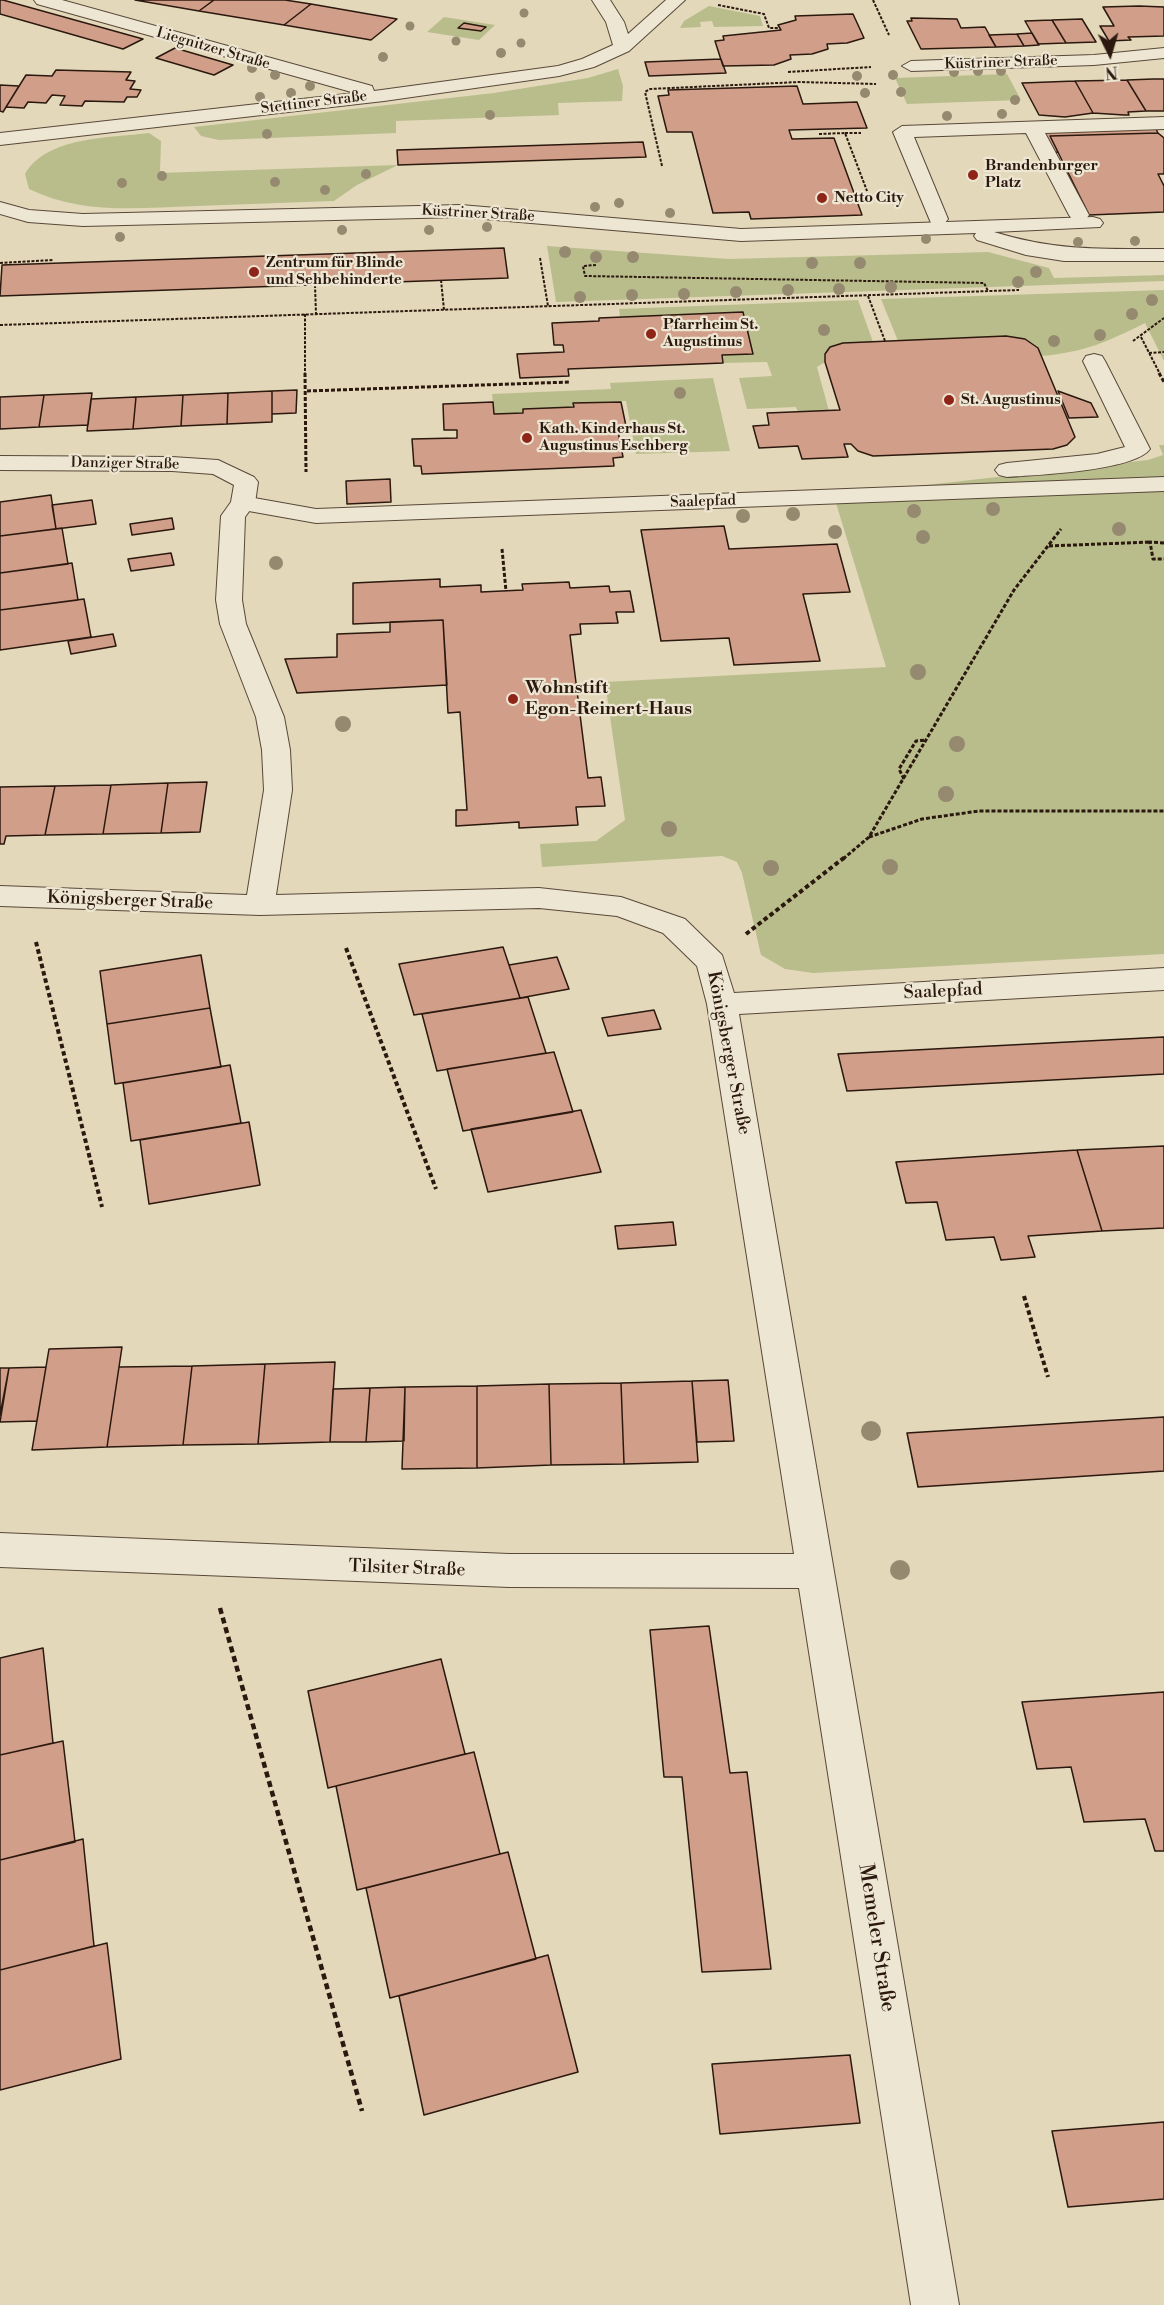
<!DOCTYPE html>
<html>
<head>
<meta charset="utf-8">
<style>
  body { margin:0 }
  #map { position:relative; width:1164px; height:2305px; overflow:hidden; background:#e3d8ba; font-family:"Libre Bodoni",serif }
  canvas { display:block }
  .north { position:absolute; left:1080px; top:24px; width:60px; height:60px; -webkit-text-stroke:4px #ede6d2; paint-order:stroke; rotate:175deg; font-size:16px; font-weight:700; line-height:24px; text-align:center; color:#2b180e }
  .north::after { content:''; display:block; margin:auto; width:21px; height:27px; background:#2b180e; clip-path:polygon(50% 0,100% 100%,50% 72%,0 100%) }
</style>
</head>
<body>
<div id="map">
<canvas width="1164" height="2305"></canvas>
<div class="north">N</div>
</div>
<script>
const g = document.querySelector('canvas').getContext('2d');
g.lineJoin = 'round';
function fill(path, color) {
  g.fillStyle = color;
  g.fill(path, 'evenodd');
}
function stroke(path, color, width, dash) {
  g.strokeStyle = color;
  g.lineWidth = width;
  g.lineCap = dash ? 'butt' : 'round';
  g.setLineDash(dash || []);
  g.stroke(path);
}
function label(font, color, halo, rows, align = 'center') {
  g.font = font + ' "Libre Bodoni",serif';
  g.lineWidth = 4.5;
  g.setLineDash([]);
  g.textBaseline = 'middle';
  g.strokeStyle = halo;
  g.fillStyle = color;
  for (const [text, x, y, turn = 0] of rows) {
    g.save();
    g.translate(x, y);
    g.rotate((+turn || 0) * Math.PI / 180);
    g.textAlign = isNaN(turn) ? turn : align;
    if (halo) g.strokeText(text, 0, 0);
    g.fillText(text, 0, 0);
    g.restore();
  }
}
fill(new Path2D(`
  M709,6l51,10 3,10 -49,1 -2,-6 -12,1 1,5 -21,1 4,-7z
  M444,17l51,8 -16,15 -52,-8z
  M618,69l5,17 -1,15 -64,2 1,12 -163,6v12l-177,7 -18,-4 -7,-9 300,-34 94,-15z
  M1007,74l14,26 -114,4 -12,-26z
  M149,133l12,8 -1,32 238,-8 -41,20 -23,16c-46,2 -92,3 -138,5 -59,2 -113,9 -167,-17l-4,-15c22,-38 85,-36 124,-41z
  M547,246l182,13 259,-7 61,16 5,10 110,-3v6l-608,21z
  M1164,290v71l-19,-38c-38,19 -60,29 -103,33l-4,-8 -13,-9 -127,2 -17,-42z
  M858,300l15,42c-17,0 -37,-2 -48,12v8l-8,5 12,44 -31,1 -2,-5 -49,2 -8,-31 33,-2 -5,-14 -44,1 -1,-8 31,-1 -10,-42 -123,5 -1,-8z
  M713,378l17,73 -94,3 -10,-53 -52,2v4l-50,2 -1,4 -29,1 -2,-20 119,-5 -1,-6z
  M1159,445h5v34l-273,10 257,-29 15,-5z
  M1164,490v464l-351,19 -28,-4 -24,-14 -19,-82 -5,-11 -15,-6 -180,11 -2,-23 56,-3 29,-21 -20,-138 281,-15 -50,-164z`), '#b9bd8c');
const building = new Path2D(`
  M0,0h3l140,39 -20,10 -123,-35z
  M135,0h79l-15,11z
  M214,0h71l26,4 -27,21 -85,-14z
  M311,4l86,15 -26,21 -87,-15z
  M1139,6l25,1v29l-36,1 3,3 -22,1 -9,-15h14l-11,-19z
  M853,14l11,24 -17,5 -20,1 1,5 -16,5 -22,1 1,4 -17,6 -51,1 -8,-25 9,-1 -1,-4 58,-6 -3,-5 18,-5 -1,-4z
  M911,18l46,1 4,9 24,-1 11,20 -75,2 -14,-28h5z
  M1082,19l14,23 -30,1 -14,-23z
  M1052,20l14,23 -28,1 -13,-23z
  M464,23l22,4 -5,4 -23,-3z
  M1032,33l7,12 -15,1 -7,-12z
  M1017,34l7,12 -28,1 -7,-12z
  M175,48l58,17 -19,10 -58,-17z
  M721,59l5,14 -77,3 -4,-14z
  M56,70l75,2 -5,8 9,1 -5,8 11,1 -4,7h-10l-3,5 -39,-1 -3,5 -22,-1 5,-9 -13,-1 -6,8 -18,-1 -4,6 -18,-1 20,-32 26,1z
  M1153,79h11v32h-18l-19,-31z
  M1127,80l19,31 -18,1 1,3h-5l-31,-2 -18,-32z
  M1075,81l18,32 -28,4 -26,-2 -17,-32z
  M0,85l19,1 -16,26 -3,-1z
  M797,86l6,18 54,-2 10,26 -78,2 3,9 42,-1 28,77 -111,4 -2,-7 -36,1 -21,-81h-25l-9,-36 11,-1 -1,-5z
  M1155,127l3,6 -108,3 8,16 -13,1 -11,-22z
  M1158,133l6,5v36h-6l6,12v26l-75,3 -39,-79z
  M643,142l3,15 -248,8 -1,-15z
  M504,248l4,30 -508,18 2,-31z
  M743,312l10,42 -31,1 1,8 -155,6 1,7 -49,2 -3,-24 47,-2 -1,-7h-9l-2,-22 47,-2v-3z
  M1006,336l19,3 13,9 37,89 -8,8 -14,4 -180,7 -15,-5 -7,-7h-7l4,13 -46,2 -4,-13 -39,2 -6,-22 16,-1 -2,-12 73,-3 -15,-48v-8l5,-7 13,-4z
  M297,390l-1,23 -24,1v-23z
  M272,391v31l-45,2 1,-31z
  M1058,391l33,12 7,14 -29,1z
  M92,393l-4,32 -49,2 5,-32z
  M228,393l-1,31 -46,2 2,-31z
  M44,395l-5,32 -39,2v-32z
  M183,395l-2,31 -48,3 3,-32z
  M136,397l-3,32 -46,2 4,-32z
  M493,402l1,12 29,-1v-4l51,-2 -1,-4 48,-1 6,29h-9l5,26 -10,1 1,8 -192,8 -1,-8h-7l-2,-27 45,-1v-8h-13l-1,-26z
  M390,479l1,23 -44,2 -1,-23z
  M51,495l5,34 -56,7v-34z
  M92,500l4,24 -40,5 -4,-24z
  M172,518l2,11 -42,6 -2,-11z
  M724,526l5,23 108,-5 13,48 -47,2 17,67 -86,4 -5,-27 -68,3 -20,-111z
  M62,528l6,36 -68,9v-37z
  M171,553l3,12 -43,6 -3,-12z
  M72,563l6,37 -78,10v-37z
  M440,579v8l41,-2v7l42,-2 -1,-6 47,-2 1,6 39,-2 1,6 20,-1 4,21h-18l2,11 -38,1 1,10 -11,1 18,143 13,-1 4,29 -29,1 2,18 -59,3v-6l-63,4v-16h11l-7,-98 -12,1 -5,-93 -90,4v-41z
  M84,599l7,38 -91,13v-40z
  M443,620l4,65 -150,8 -12,-34 52,-2v-23l53,-2v-10z
  M113,634l3,12 -45,8 -3,-13z
  M207,782l-7,50 -39,1 7,-50z
  M168,783l-7,50 -58,1 8,-49z
  M111,785l-8,49 -58,1 10,-49z
  M55,786l-10,49 -39,1 -2,8h-4v-57z
  M503,947l17,51 -106,17 -15,-51z
  M201,955l9,53 -103,16 -7,-53z
  M557,957l12,32 -49,9 -11,-33z
  M528,997l18,56 -109,18 -15,-57z
  M210,1008l11,59 -106,17 -8,-60z
  M654,1010l7,19 -53,7 -6,-18z
  M1164,1037v37l-317,17 -9,-37z
  M554,1052l19,60 -110,19 -16,-62z
  M230,1065l11,58 -110,18 -8,-58z
  M581,1110l20,62 -113,20 -17,-63z
  M249,1122l11,63 -111,19 -9,-64z
  M1164,1146v82l-62,3 -25,-81z
  M1077,1150l25,81 -74,5 7,21 -34,3 -7,-23 -48,3 -9,-38 -31,1 -10,-41z
  M673,1222l3,23 -58,4 -3,-23z
  M122,1347l-15,100 -75,3 17,-101z
  M335,1362l-5,80 -72,2 7,-80z
  M265,1364l-7,80 -75,1 9,-79z
  M192,1366l-9,79 -76,2 12,-80z
  M46,1367l-9,54 -37,1 9,-54z
  M0,1368h9l-9,47z
  M728,1380l6,61 -37,1 -5,-61z
  M692,1381l6,81 -74,2 -3,-81z
  M621,1383l3,81 -73,1 -2,-81z
  M549,1384l2,81 -74,3v-82z
  M477,1386v82l-75,1 3,-82z
  M405,1387l-1,54 -38,1 4,-54z
  M370,1388l-4,54h-36l3,-53z
  M1164,1417v54l-246,16 -11,-54z
  M709,1626l21,147 17,-1 24,197 -69,3 -20,-195h-18l-14,-147z
  M43,1648l10,95 -53,12v-97z
  M441,1659l24,95 -137,34 -20,-97z
  M1164,1692v159h-9l-10,-32 -61,3 -13,-55 -34,2 -15,-67z
  M63,1741l12,101 -75,18v-105z
  M474,1752l26,102 -143,36 -21,-104z
  M83,1839l11,107 -94,24v-110z
  M508,1852l28,107 -146,39 -24,-110z
  M107,1943l14,116 -121,31v-120z
  M548,1955l30,117 -154,43 -25,-119z
  M850,2055l10,68 -140,11 -8,-70z
  M1164,2122v77l-96,8 -16,-76z`);
fill(building, '#d19f89');
stroke(building, '#2b180e', 1.5);
const service = new Path2D(`
  M1094,354l8,2 3,5 45,88c-16,22 -114,26 -143,28l-8,-2 -4,-5 4,-5 8,-2 90,-9 28,-7 -42,-86 3,-5z
  M1164,477v14l-848,32 -73,-13 -9,-2 -3,-5 3,-5 9,-2 73,13z`);
const pedestrian = new Path2D(`
  M1164,117v12l-119,4 44,82 -3,4h-14l-3,-4 -43,-82 -112,4 34,82 -3,4h-14l-38,-91 9,-6z`);
const minor = new Path2D(`
  M34,0h28l310,86 2,5 184,-25 24,-7 31,-14 -7,-23 -14,-22h18l14,22 4,12 38,-34h19l-56,51 -35,16 -35,9 -175,25 -384,44v-12l355,-40 -318,-89z
  M1164,48v10l-70,7 -183,6 -9,-5 9,-5 183,-6z
  M0,202l29,8 54,4 378,-9 280,24 352,-12 7,2 3,4 -3,4 -106,5c62,19 107,17 170,17v12h-100l-38,-6 -49,-15 -3,-4 2,-3 -235,8 -280,-24 -378,9 -55,-4 -28,-8z
  M0,456l172,1 46,3 36,17 4,5 -3,21 -10,14 -3,83 4,24 38,93 6,33 2,40 -16,105 263,-7 82,9 64,22 37,36 12,38 430,-25v22l-425,24 220,1291h-48l-112,-717 -290,-1 -509,-20v-34l509,21h285l-87,-550 -10,-38 -34,-33 -46,-17 -78,-8 -279,7 -260,-9v-20l247,9 17,-105 -2,-40 -6,-33 -36,-93 -4,-24 5,-84 10,-14 3,-17 -21,-11 -41,-3 -172,-1z`);
stroke(service, '#594839', 2);
stroke(pedestrian, '#594839', 2);
stroke(minor, '#594839', 2);
stroke(new Path2D(`
  M873,0l16,35
  M718,5l46,9 5,14h10
  M788,72l83,-5
  M845,133h16
  M819,134l26,-1 22,58
  M662,166l-17,-74 5,-3 149,-7 77,2
  M540,258l8,48
  M0,263l53,-3
  M596,265l-13,1 2,10 399,7 4,8
  M441,280l3,30
  M315,285l1,29
  M868,296l17,45
  M305,314v60
  M0,325l1019,-35
  M1141,337l19,37
  M1133,341l31,-23
  M1149,353l15,-1`), '#2b180e', 2, [3, 1.5]);
stroke(new Path2D(`
  M305,373l1,99
  M1159,373l5,9
  M307,391l263,-9
  M1164,543l-14,-1 3,17h11
  M1049,546l101,-4
  M502,549l4,42
  M904,779l-5,-10 17,-28 10,-1
  M869,837l53,-18 57,-8h185
  M843,859l26,-22 145,-247 47,-61`), '#2b180e', 3, [4, 2]);
stroke(new Path2D(`
  M746,934l99,-77
  M36,942l66,265
  M346,948l90,241
  M1024,1296l24,81`), '#2b180e', 4, [4.5, 3]);
stroke(new Path2D(`
  M220,1608l142,503`), '#2b180e', 4.5, [6, 4]);
fill(service, '#ede6d2');
fill(pedestrian, '#ede6d2');
fill(minor, '#ede6d2');
g.fillStyle = '#958a70';
for (const [x, y, r] of [
  [524,13,4.5],
  [410,26,4.5],
  [456,41,4.5],
  [521,43,4.5],
  [501,53,5],
  [383,57,5],
  [252,68,5],
  [978,71,5],
  [1001,71,5],
  [954,72,5],
  [275,75,5],
  [893,75,5],
  [857,76,5],
  [310,86,5],
  [901,92,5],
  [291,93,5],
  [865,93,5],
  [260,97,5],
  [1015,100,5],
  [1002,114,5],
  [490,115,5],
  [947,116,5],
  [267,134,5],
  [366,174,5],
  [162,176,5],
  [275,182,5],
  [122,183,5],
  [325,190,5],
  [619,203,5],
  [595,207,5],
  [670,213,5],
  [487,227,5],
  [342,230,5],
  [429,230,5],
  [120,237,5],
  [926,239,5],
  [1135,241,5],
  [1078,242,5],
  [565,252,6],
  [596,257,6],
  [633,257,6],
  [812,263,6],
  [860,263,6],
  [1036,272,6],
  [1018,282,6],
  [891,287,6],
  [839,289,6],
  [788,290,6],
  [736,292,6],
  [684,294,6],
  [632,295,6],
  [580,297,6],
  [1152,300,6],
  [1132,314,6],
  [824,330,6],
  [1100,335,6],
  [1054,341,6],
  [680,393,6],
  [993,509,7],
  [914,511,7],
  [793,514,7],
  [743,516,7],
  [1119,529,7],
  [835,532,7],
  [923,537,7],
  [276,563,7],
  [918,672,8],
  [343,724,8],
  [957,744,8],
  [946,794,8],
  [669,829,8],
  [890,867,8],
  [771,868,8],
  [871,1431,10],
  [900,1570,10]
]) {
  g.beginPath();
  g.arc(x, y, r, 0, 2 * Math.PI);
  g.fill();
}
for (const [x, y, r, color] of [
  [973,175,6,"#8f2418"],
  [822,198,6,"#8f2418"],
  [254,272,6,"#8f2418"],
  [651,334,6,"#8f2418"],
  [949,400,6,"#8f2418"],
  [527,438,6,"#8f2418"],
  [513,699,6,"#8f2418"]
]) {
  const dot = new Path2D();
  dot.arc(x, y, r, 0, 2 * Math.PI);
  g.fillStyle = color;
  g.fill(dot);
  stroke(dot, '#ede6d2', 2);
}
label('15px', '#2b180e', '#ede6d2', [
  ["Liegnitzer Straße",213,49,16],
  ["Küstriner Straße",1001,63,-2],
  ["Stettiner Straße",314,103,-7],
  ["Küstriner Straße",478,214,3],
  ["Danziger Straße",125,464,1],
  ["Saalepfad",703,502,-2]
]);
label('bold 15px', '#2b180e', '#ede6d2', [
  ["Brandenburger",985,166],
  ["Platz",985,183],
  ["Netto City",834,198],
  ["Zentrum für Blinde",266,263],
  ["und Sehbehinderte",266,280],
  ["Pfarrheim St.",663,325],
  ["Augustinus",663,342],
  ["St. Augustinus",961,400],
  ["Kath. Kinderhaus St.",539,429],
  ["Augustinus Eschberg",539,446]
], 'left');
label('bold 18px', '#2b180e', '#ede6d2', [
  ["Wohnstift",525,689],
  ["Egon-Reinert-Haus",525,710]
], 'left');
label('18px', '#2b180e', '#ede6d2', [
  ["Königsberger Straße",130,901,2],
  ["Saalepfad",943,992,-3],
  ["Königsberger Straße",728,1053,79],
  ["Tilsiter Straße",407,1569,2]
]);
label('21px', '#2b180e', '#ede6d2', [
  ["Memeler Straße",876,1938,81]
]);
</script>
</body>
</html>
